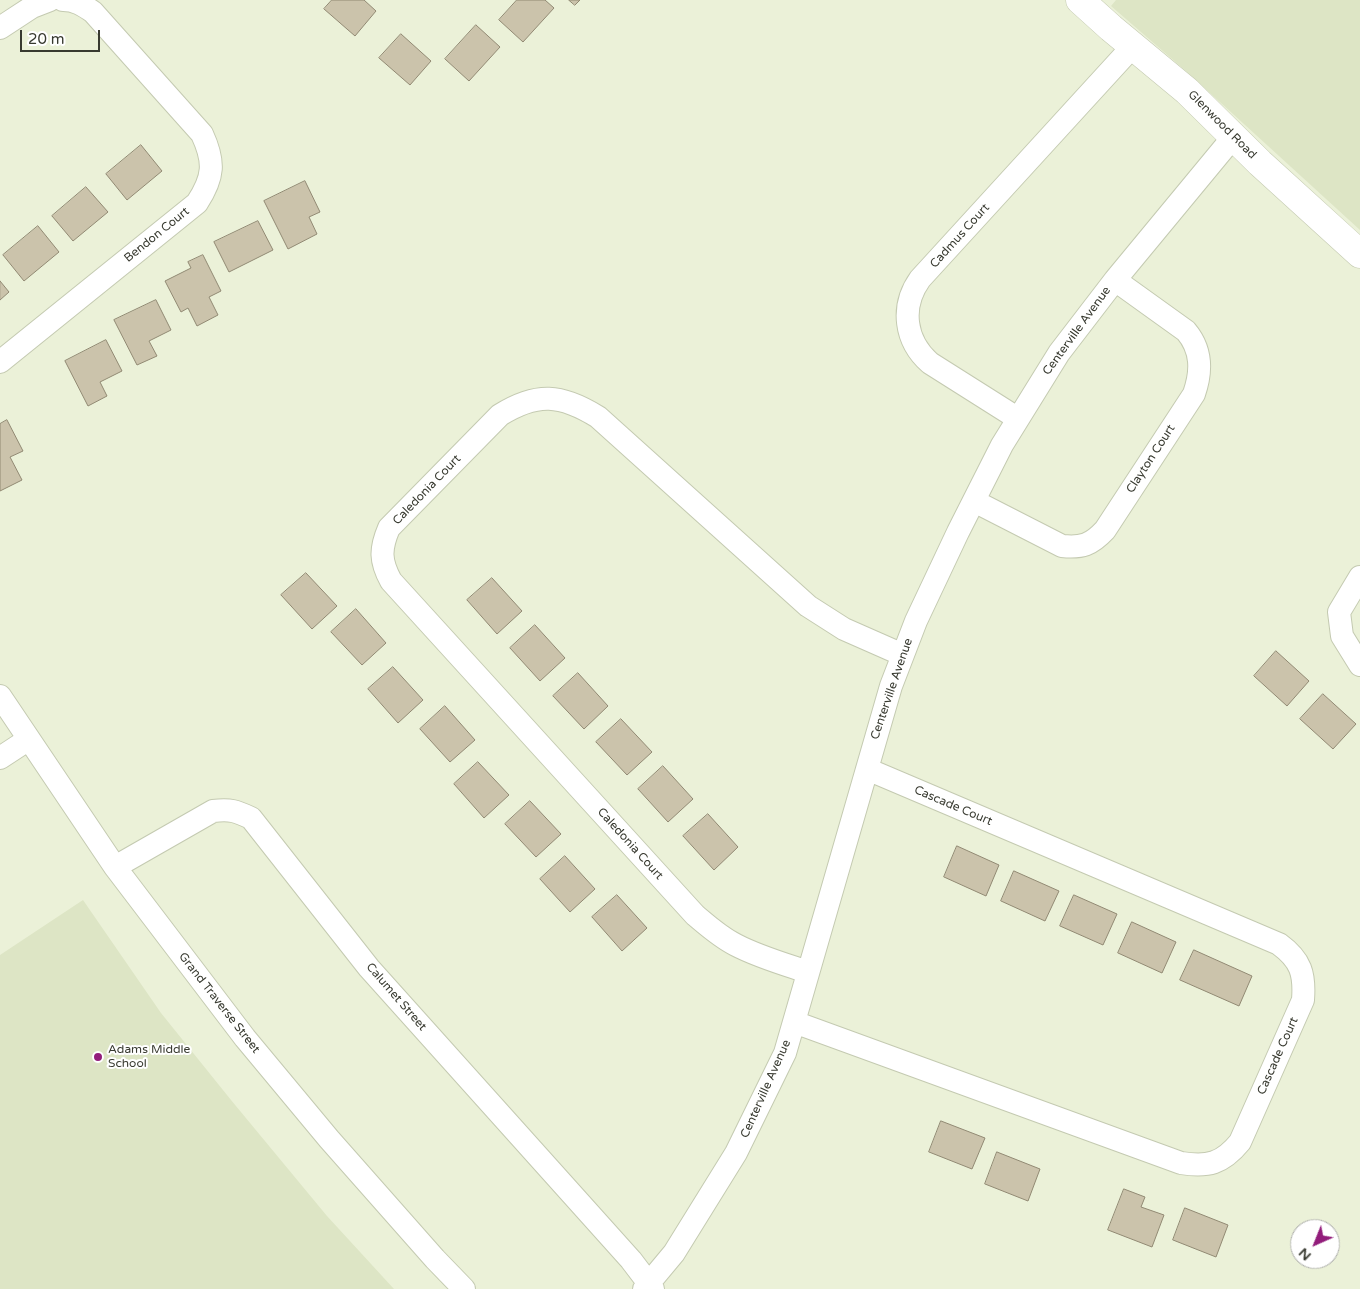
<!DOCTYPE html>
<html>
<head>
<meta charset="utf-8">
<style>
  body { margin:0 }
  #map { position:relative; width:1360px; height:1289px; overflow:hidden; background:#ebf1d8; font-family:"Varela Round",sans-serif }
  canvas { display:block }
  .north { position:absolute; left:1290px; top:1219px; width:50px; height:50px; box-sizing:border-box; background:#fff; border:1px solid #afb0ac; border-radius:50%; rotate:224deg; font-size:14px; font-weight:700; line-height:20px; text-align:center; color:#383a30 }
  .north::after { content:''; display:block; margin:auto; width:18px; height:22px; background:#921d7b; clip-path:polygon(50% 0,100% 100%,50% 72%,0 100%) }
  .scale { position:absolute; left:20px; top:30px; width:80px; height:22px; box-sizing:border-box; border:2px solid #383a30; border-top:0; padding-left:6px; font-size:15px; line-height:18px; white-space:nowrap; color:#383a30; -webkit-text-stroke:4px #fff; paint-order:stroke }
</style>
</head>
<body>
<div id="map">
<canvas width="1360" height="1289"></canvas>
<div class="north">N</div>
<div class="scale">20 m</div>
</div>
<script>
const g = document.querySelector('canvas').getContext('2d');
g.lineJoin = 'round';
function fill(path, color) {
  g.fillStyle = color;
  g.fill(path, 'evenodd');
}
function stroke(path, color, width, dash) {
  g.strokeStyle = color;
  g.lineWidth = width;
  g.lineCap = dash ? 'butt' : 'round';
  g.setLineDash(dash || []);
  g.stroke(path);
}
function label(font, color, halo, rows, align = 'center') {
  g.font = font + ' "Varela Round",sans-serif';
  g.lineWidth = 4;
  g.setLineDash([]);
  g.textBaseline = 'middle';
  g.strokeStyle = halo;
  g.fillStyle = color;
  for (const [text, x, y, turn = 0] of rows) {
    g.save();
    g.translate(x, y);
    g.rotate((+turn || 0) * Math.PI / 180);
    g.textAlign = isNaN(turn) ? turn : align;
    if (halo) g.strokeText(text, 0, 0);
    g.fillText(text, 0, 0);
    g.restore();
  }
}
fill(new Path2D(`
  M1116,0h244v230l-173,-158 -76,-66z
  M83,900l78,113 70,87 96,116 67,73h-394v-334z`), '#dde5c5');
const building = new Path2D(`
  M332,0h32l12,11 -21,25 -31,-27z
  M517,0h28l9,8 -31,34 -24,-22z
  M569,0h11l-5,5z
  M476,25l24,22 -31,34 -24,-22z
  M401,34l30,27 -21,24 -31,-27z
  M141,145l21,26 -35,29 -21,-26z
  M305,181l15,31 -11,5 8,17 -29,15 -24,-48z
  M86,187l22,25 -35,29 -21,-25z
  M258,221l15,29 -44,22 -15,-30z
  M38,226l21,26 -35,29 -21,-26z
  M203,255l18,36 -12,6 9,18 -21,11 -9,-18 -7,4 -16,-31 26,-13 -3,-6z
  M0,281l9,11 -9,8z
  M156,300l15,30 -22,11 8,15 -20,9 -23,-45z
  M106,340l16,31 -22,11 7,14 -19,10 -23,-45z
  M7,420l16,31 -13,6 12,23 -22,11v-67z
  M306,573l31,33 -25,23 -31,-34z
  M492,578l30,33 -25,23 -30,-34z
  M356,609l30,34 -24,22 -31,-33z
  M535,625l30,33 -25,23 -30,-33z
  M1276,651l33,30 -22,25 -33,-30z
  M393,667l30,33 -25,23 -30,-34z
  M578,673l30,33 -24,23 -31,-33z
  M1323,694l33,30 -23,25 -33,-30z
  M445,706l30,34 -25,22 -30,-33z
  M621,719l31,33 -25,23 -31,-33z
  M478,762l31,33 -25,23 -30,-34z
  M663,766l30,33 -25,23 -30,-33z
  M530,801l31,33 -25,23 -31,-33z
  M708,814l30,33 -24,23 -31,-34z
  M957,846l42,19 -13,31 -42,-19z
  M565,856l30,33 -25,23 -30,-33z
  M1014,871l45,20 -14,30 -44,-20z
  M617,895l30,33 -25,23 -30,-34z
  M1074,895l43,19 -14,31 -43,-19z
  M1132,922l44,20 -14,31 -44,-20z
  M1194,950l58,26 -13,30 -59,-26z
  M941,1121l44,17 -13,31 -43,-17z
  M997,1152l43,17 -12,32 -43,-17z
  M1124,1189l21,8 -4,10 23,8 -12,32 -44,-17z
  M1185,1208l43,17 -12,32 -43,-17z`);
fill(building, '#cbc3ab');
stroke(building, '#918973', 1);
const minor = new Path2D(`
  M0,28l32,-21 18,-7
  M0,362l197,-159c17,-26 18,-41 5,-69l-109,-122c-10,-7 -18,-12 -30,-12
  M1017,418l-87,-55c-25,-22 -30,-56 -10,-84l213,-233
  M974,501l88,45c20,2 29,-1 43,-16l89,-136c8,-23 8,-44 -8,-63l-71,-51
  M1360,577l-21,35 3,24 18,29
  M0,696l115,171 130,171 84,101 106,120 29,30
  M0,758l29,-19
  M115,867l98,-56c18,-2 23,0 38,7l118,150 262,292 22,29
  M808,972c-24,-8 -49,-15 -72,-27 -16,-8 -28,-19 -41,-30l-304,-334c-11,-20 -11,-32 -2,-53l111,-113c37,-23 61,-21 98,2l210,189 36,23 59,26
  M794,1022l387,141c27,4 41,1 59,-21l63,-142c2,-26 -2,-40 -24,-56l-412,-175
  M644,1289l30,-36 62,-100 49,-100 106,-367 25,-65 42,-89 44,-87 57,-92 56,-73 119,-144`);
const tertiary = new Path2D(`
  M1080,0l31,28 76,63 73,72 100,91`);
stroke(minor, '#c4cab1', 24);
stroke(tertiary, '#c4cab1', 29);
stroke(minor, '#fff', 22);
stroke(tertiary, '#fff', 28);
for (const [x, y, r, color] of [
  [98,1057,5,"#921d7b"]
]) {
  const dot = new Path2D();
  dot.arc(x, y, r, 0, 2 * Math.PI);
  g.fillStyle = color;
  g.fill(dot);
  stroke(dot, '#fff', 2);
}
label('12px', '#383a30', '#fff', [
  ["Glenwood Road",1222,125,45],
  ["Bendon Court",157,235,-39],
  ["Cadmus Court",960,236,-48],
  ["Centerville Avenue",1077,331,-54],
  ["Clayton Court",1151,459,-57],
  ["Caledonia Court",427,490,-46],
  ["Centerville Avenue",892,689,-71],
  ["Cascade Court",953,806,23],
  ["Caledonia Court",630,844,48],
  ["Calumet Street",396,997,49],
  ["Grand Traverse Street",219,1003,52],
  ["Cascade Court",1278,1056,-66],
  ["Centerville Avenue",766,1089,-66]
]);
label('12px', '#383a30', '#fff', [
  ["Adams Middle",108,1050],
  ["School",108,1064]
], 'left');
</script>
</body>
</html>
